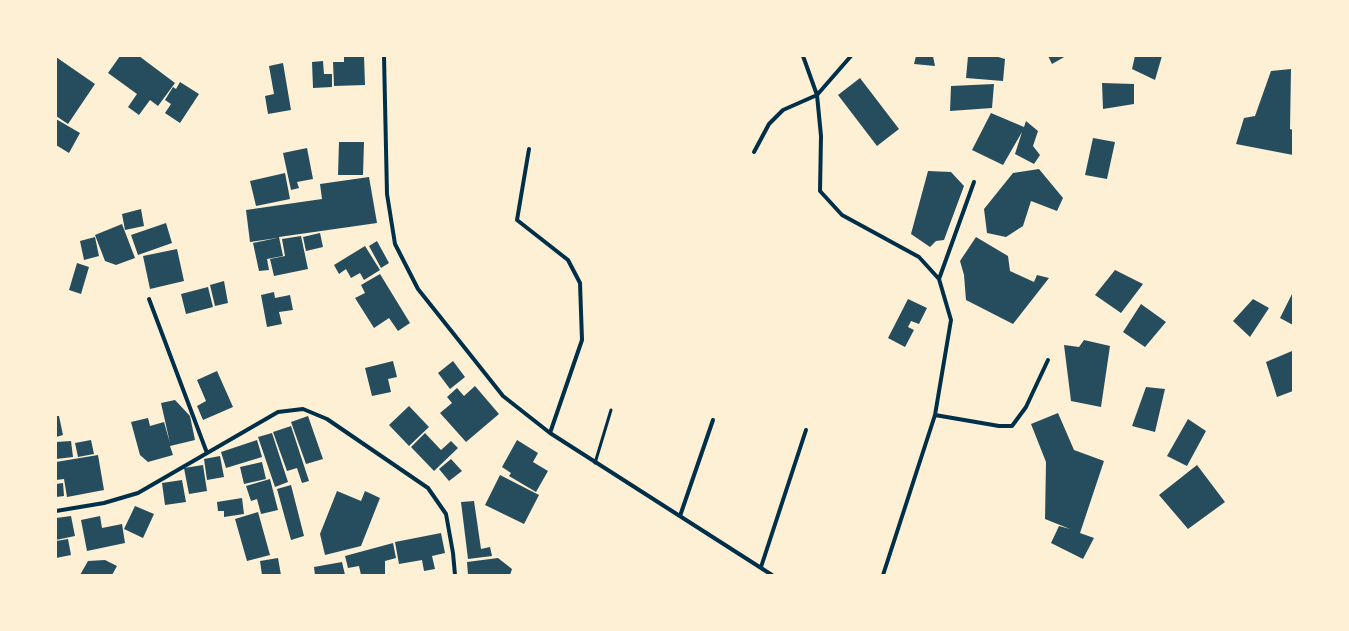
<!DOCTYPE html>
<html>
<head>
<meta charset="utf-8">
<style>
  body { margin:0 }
  #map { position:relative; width:1349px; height:631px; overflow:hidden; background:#fdf0d5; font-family:"Nunito Sans",sans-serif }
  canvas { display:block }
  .frame { position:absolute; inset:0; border:57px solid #fdf0d5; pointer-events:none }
</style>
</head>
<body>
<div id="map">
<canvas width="1349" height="631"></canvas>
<div class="frame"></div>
</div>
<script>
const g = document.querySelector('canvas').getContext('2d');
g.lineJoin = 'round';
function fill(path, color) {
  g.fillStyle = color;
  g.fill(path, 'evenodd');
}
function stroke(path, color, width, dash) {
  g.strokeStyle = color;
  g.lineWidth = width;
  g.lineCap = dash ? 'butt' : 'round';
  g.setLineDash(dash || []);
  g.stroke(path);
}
fill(new Path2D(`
  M120,56h19l36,27 -17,23 -8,-6 -11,15 -11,-8 9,-13 -29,-21z
  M344,56h20l1,29 -31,1 -1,-24h11z
  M916,56h17l2,10 -21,-2z
  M968,56h27l10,3 -2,22 -37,-3z
  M1048,56h18l-14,8z
  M1135,56h27l-7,24 -23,-11z
  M56,57l39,27 -27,40 -12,-8v-30l1,-1 -1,-1z
  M323,61l1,13h8v13l-19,1 -1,-26z
  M283,63l8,47 -23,4 -3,-18 9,-2 -5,-28z
  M1291,69l-1,60 3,1v25l-57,-11 8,-26 11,-2 16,-45z
  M860,78l39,51 -22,17 -39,-51z
  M180,82l19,12 -19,29 -15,-10 6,-9 -6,-4 8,-13 3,2z
  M1102,83l32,1v20l-31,5z
  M994,84l-2,24 -42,3 1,-25z
  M991,113l33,14 2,-6 12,10 -5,15 7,9 -6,9 -19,-10 7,-22 -19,33 -31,-15z
  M56,119l24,14 -11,20 -13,-8z
  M1093,138l22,4 -8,37 -22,-4z
  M339,142h25l-1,33h-25z
  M307,148l6,31 -16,3 2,6 -8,2 -8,-37z
  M1039,169l24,29 -6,13 -26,-10 -8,25 -17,11 -19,-4 -3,-24 29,-36z
  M928,171l23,1 13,14 -20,54 -8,1 -6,6 -19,-13z
  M285,173l5,26 -34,7 -6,-25z
  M369,177l8,46 -98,14 4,19 -16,3 2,11 -10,1 -6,-28 24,-5 -27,4 -4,-32 76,-11 -2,-15z
  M141,209l3,17 -19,4 -3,-16z
  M166,223l6,20 -34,12 -7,-20z
  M122,224l13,34 -19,7 -11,-4 -10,-26z
  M320,233l3,14 -17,4 -3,-14z
  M301,236l7,33 -34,7 -4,-17 15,-3 -3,-17z
  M95,237l4,19 -15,4 -4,-19z
  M976,237l32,19 2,15 24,11 3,-7 12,3 -36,46 -47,-24 -2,-25 -4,-14z
  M377,241l12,22 -8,5 -12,-22z
  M365,246l15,24 -16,10 -4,-7 -9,5 -5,-9 -7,5 -5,-9z
  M177,249l7,32 -34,8 -7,-33z
  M77,263l12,4 -8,27 -12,-4z
  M1115,270l28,14 -22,29 -26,-18z
  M380,274l30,49 -12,8 -9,-13 -15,10 -19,-30 10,-5 -4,-8z
  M224,281l4,22 -13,3 -5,-21z
  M208,287l5,20 -27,7 -5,-20z
  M274,292l1,6 15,-3 3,15 -14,2 3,12 -15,3 -6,-32z
  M1293,292v33l-13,-7z
  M908,299l19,9 -8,16 -8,-3 -3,6 6,3 -9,17 -17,-9z
  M1253,299l16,9 -19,29 -17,-16z
  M1141,304l25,18 -21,25 -22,-15z
  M1084,340l26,6 -9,61 -30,-6 -7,-56 15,2z
  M1292,351l1,5v35l-16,6 -11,-35z
  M393,361l4,16 -9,2 3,13 -19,4 -7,-28z
  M453,361l12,16 -15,12 -12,-16z
  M217,371l16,36 -30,13 -6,-14 9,-5 -9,-21z
  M475,386l24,28 -33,28 -26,-29 12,-10 -5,-6 10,-9 7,8z
  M1146,387l19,2 -10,43 -23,-6z
  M175,400l15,16 5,24 -25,6 3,9 -25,7 -8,-7 -9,-33 17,-4 2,8 14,-4 6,21 -9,-40z
  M409,406l20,21 -20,19 -20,-21z
  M1058,413l16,37 30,11 -24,72 14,5 -11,21 -32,-16 8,-17 11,3 -25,-10 1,-57 -15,-38z
  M56,416h3l4,19 -7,2z
  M308,416l15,43 -17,5 -15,-42z
  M1188,419l18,12 -19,35 -20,-10z
  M291,426l18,55 -7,2 -5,-15 -10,3 -14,-39z
  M272,433l16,49 -13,5 -17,-50z
  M425,433l16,17 10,-9 7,7 -24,23 -23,-24z
  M91,440l3,14 -16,3 -3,-14z
  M257,440l5,17 -36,11 -5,-16z
  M517,440l21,13 -5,9 15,9 -12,21 -27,-16 2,-3 -9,-6z
  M71,441l2,16 -17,2v-17z
  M98,455l6,35 -37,7 -3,-18 -8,1v-18z
  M220,456l4,21 -17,3 -3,-21z
  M451,459l11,12 -13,10 -10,-12z
  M262,462l4,17 -22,5 -4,-17z
  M203,465l4,26 -18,3 -5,-26z
  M1197,465l28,37 -37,27 -29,-34z
  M500,475l39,20 -15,29 -39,-19z
  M270,479l8,31 -17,4 -4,-15 -6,2 -5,-15z
  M182,480l4,22 -21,3 -3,-22z
  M63,483l1,13 -8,1v-13z
  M291,485l13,51 -13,4 -14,-51z
  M337,491l24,10 4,-10 15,7 -19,48 -36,9 -5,-21z
  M242,498l2,16 -20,3v-6h-6l-1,-9z
  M474,501l7,48 9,-2 2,9 -24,3 -7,-57z
  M135,506l19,8 -11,24 -19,-9z
  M258,512l12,43 -23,6 -12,-42z
  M71,516l4,20 -19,4v-22z
  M100,516l2,12 20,-4 3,19 -38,8 -6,-31z
  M441,533l4,20 -13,3 3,13 -11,2 -2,-11 -23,4 -4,-22z
  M68,539l3,16 -15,3v-17z
  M393,543l3,15 -11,3v14h-24l-2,-9 -11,2 -3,-12z
  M278,558l3,17h-19l-2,-14z
  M498,558l14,11 -2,6h-42l-1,-13z
  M105,560l12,6 -5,9h-32l8,-14z
  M342,562l3,13h-30l-1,-8z`), '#264d5e');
stroke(new Path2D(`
  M595,463l16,-53`), '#003049', 3);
stroke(new Path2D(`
  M384,56l3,138 8,50 23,45 85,107 47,37 222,142
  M803,56l14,39 4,41 -1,55 22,24 77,42 20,22 12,41 -16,95 -52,160
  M529,149l-12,71 51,40 12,23 2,57 -32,93
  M754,152l15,-28 14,-14 34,-15 34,-39
  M939,279l35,-97
  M149,299l58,154
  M935,415l64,11h13l14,-19 22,-47
  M56,511l48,-8 34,-10 140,-81 25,-3 24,10 101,69 18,26 7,39 2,22
  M680,516l33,-96
  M761,567l45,-137`), '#003049', 4);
</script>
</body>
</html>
